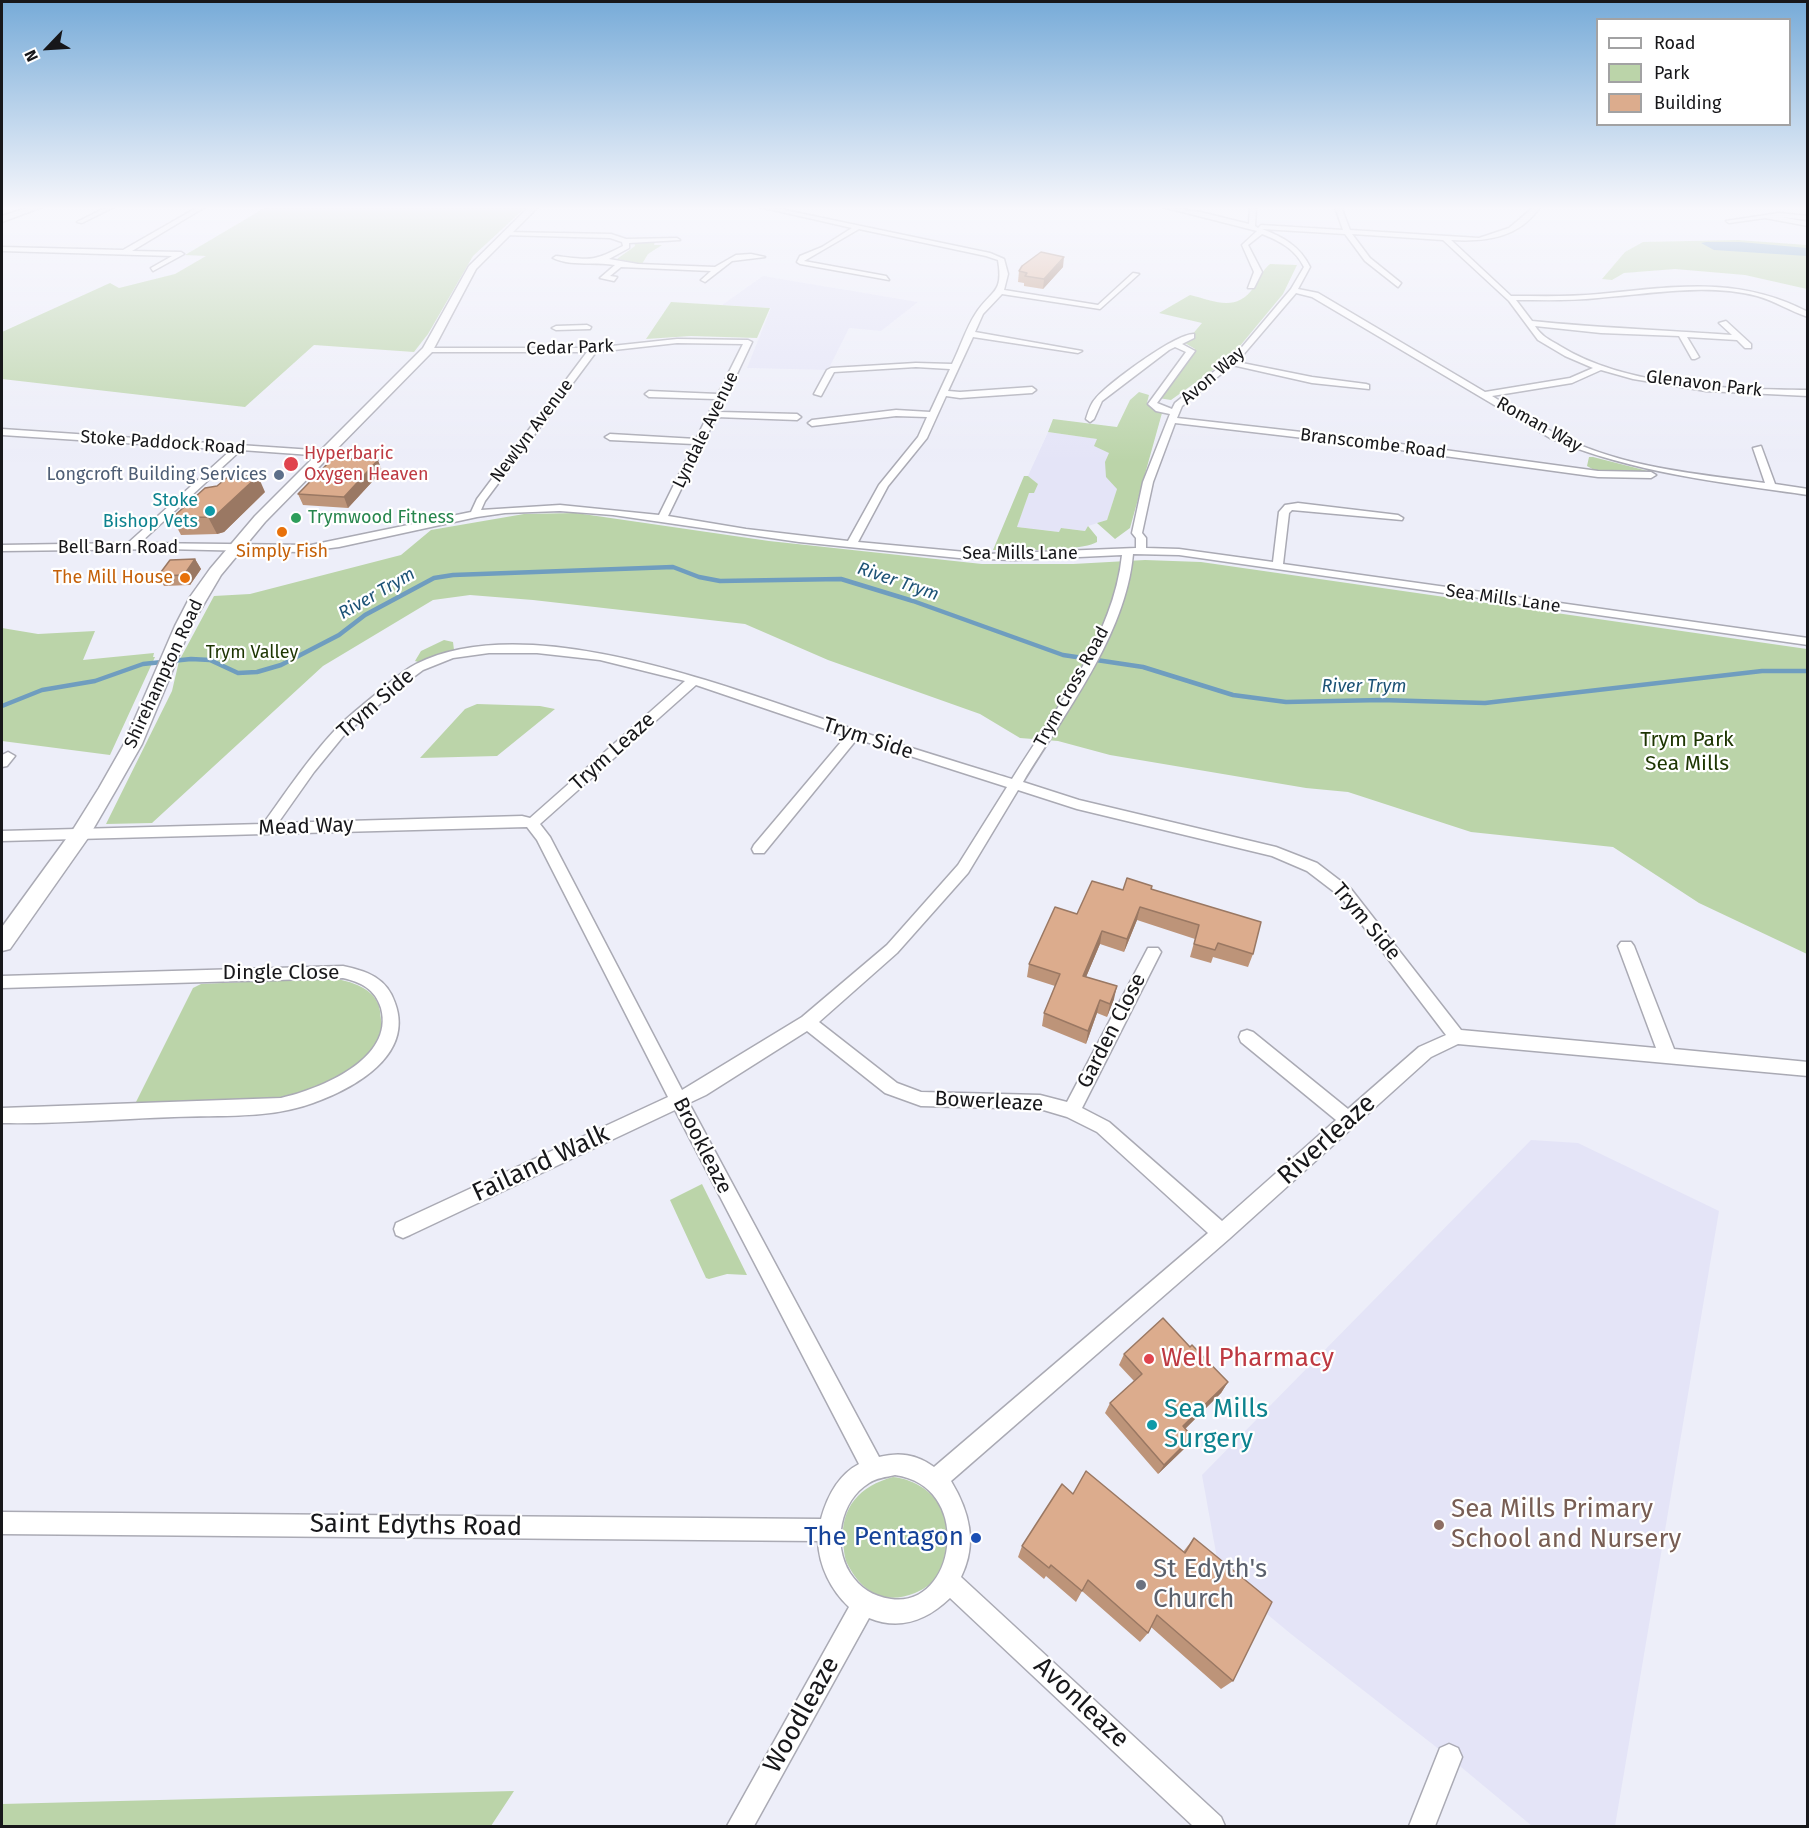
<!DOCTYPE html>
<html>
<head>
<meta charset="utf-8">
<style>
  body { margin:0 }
  #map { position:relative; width:1809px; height:1828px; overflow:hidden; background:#edeef9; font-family:"Fira Sans",sans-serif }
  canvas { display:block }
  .frame { position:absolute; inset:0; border:3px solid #17171a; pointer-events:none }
  .legend { position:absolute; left:1596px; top:18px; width:195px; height:108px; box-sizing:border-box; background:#fff; border:2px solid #a2a2a3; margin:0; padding:8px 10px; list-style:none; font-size:18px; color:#17171a }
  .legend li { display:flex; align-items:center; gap:12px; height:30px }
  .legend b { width:30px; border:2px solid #a2a2a3 }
  .north { position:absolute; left:18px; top:18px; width:60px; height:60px; -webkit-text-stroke:4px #fff; paint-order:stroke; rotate:245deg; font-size:16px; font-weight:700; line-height:24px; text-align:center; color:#17171a }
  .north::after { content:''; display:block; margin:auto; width:21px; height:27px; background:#17171a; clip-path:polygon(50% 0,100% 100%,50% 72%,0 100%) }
</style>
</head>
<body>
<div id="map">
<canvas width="1809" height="1828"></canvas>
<div class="frame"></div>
<ul class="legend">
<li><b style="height:8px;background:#fff"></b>Road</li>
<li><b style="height:16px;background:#bbd4a9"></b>Park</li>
<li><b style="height:16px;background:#dcac8d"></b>Building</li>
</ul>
<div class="north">N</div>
</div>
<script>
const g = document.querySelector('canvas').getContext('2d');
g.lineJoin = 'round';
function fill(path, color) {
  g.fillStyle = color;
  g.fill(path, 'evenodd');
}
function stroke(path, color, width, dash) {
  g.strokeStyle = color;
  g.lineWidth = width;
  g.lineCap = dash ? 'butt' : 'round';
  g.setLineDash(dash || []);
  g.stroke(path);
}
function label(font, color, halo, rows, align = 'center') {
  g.font = font + ' "Fira Sans",sans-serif';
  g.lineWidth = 4.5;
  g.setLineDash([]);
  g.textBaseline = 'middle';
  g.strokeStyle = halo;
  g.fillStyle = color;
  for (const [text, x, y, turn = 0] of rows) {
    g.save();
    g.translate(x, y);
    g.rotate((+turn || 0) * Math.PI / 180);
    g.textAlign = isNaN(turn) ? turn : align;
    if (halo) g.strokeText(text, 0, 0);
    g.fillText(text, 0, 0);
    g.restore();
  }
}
fill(new Path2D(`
  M763,276l155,26 -37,29 -32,-3 -21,42 -81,-2 24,-60 -49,-3z
  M1048,432l50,7 11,14 8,36 -10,31 -19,6 -3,5 -24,-3 -1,4 -43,-5 12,-35 9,-8 -10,-8z
  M1531,1140l47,3 141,68 -104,615h-83l-83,-69 -158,-123 -71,-59 -18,-100z`), '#e4e4f7');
fill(new Path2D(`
  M275,207h251l-53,49 -45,78 -14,18 -100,-7 -69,62 -243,-28v-47l108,-49 9,5 56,-14 31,-18 -21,-1 78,-46z
  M1738,240l69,5v44l-62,-14 -70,-6 -51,4 -12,7 -10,-1 23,-27 18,-10z
  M655,241l-1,4h8l-14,9 -6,10 -25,-5 18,-13 -1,-4z
  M1270,264l27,1 -14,29 -53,64 -59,42 -13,-2 35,-43 2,-6 -10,-6 17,-20 -43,-10 31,-18c25,6 46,18 64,-8 5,-9 9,-17 16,-23z
  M671,302l99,6 -13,30 -66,-2 -45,3z
  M1139,392l10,3 -2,8 15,10 -32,115 -15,11 -18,-16 10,-3 10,-31 -11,-12 -1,-15 4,-9 -15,-7 3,-7 -49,-7 5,-13 64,8 13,-27z
  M1589,457h4l59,15 -58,-2 -7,-4z
  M1024,476h4l10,8 -4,9h-5l-12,34 42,5 2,-4 24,3 3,-5 9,11v5c-18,10 -81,8 -104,8z
  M576,513l193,28 213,23h91l72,-4 56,2 606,87v305l-108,-51 -86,-56 -142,-15 -123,-40 -42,-4 -196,-33 -52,-14 -38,-3 -40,-24 -152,-54 -83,-36 -212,-24 -63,-5 -37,5 -110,66 -171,157 -46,1 66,-133 7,-30 35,-65 36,-2 151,-39 30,-25 93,-16z
  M2,628l36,6 57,-3 -12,29 71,-7 -1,4h2l-45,98 -108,-14z
  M444,640l9,2 1,8 -36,12 -3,-1 6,-10z
  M477,704l63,2 15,3 -58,47 -77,2 45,-49z
  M331,978c19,3 46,10 49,33 1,9 3,19 0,27 -11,28 -57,53 -85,59 -15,4 -34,2 -50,3 -37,1 -73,3 -110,4l58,-116 8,-4z
  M702,1184l45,91 -20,-1 -18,5 -3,-1 -36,-78z
  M893,1477c47,5 72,55 47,96 -6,9 -15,16 -25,20 -32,13 -55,-2 -69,-32 -2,-6 -2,-12 -3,-18 -3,-36 17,-57 50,-66z
  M514,1791l-23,35h-489v-22z`), '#bbd4a9');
fill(new Path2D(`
  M1706,242h34l67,6v8l-93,-6 -13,-7z`), '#6f9dbf');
stroke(new Path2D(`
  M2,706l40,-16 53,-9 48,-17 48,-5 19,1 28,13 19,-1 24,-7 58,-30 26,-20 69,-37 19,-3 220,-8 26,10 21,4 121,-2 72,22 150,54 80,12 90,28 53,7 95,-2 104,3 277,-32h46`), '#6f9dbf', 4.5);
const street = new Path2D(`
  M107,207h7l-32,16 -5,-1z
  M198,207h7l-73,44 49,1 3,2 -31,17 -2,-3 21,-12 -170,-5v-4l121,3z
  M760,207h10l220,46 14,6 4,15 -4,16 94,15 35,-32 6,1 -39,35 -98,-15 -19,20 -8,18 107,19 -4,2 -105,-16 -25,54 12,1 72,-5 4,3 -4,3 -72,5 -14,-2 -19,42 -39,48 -30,56 129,12 149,-6v-10l-4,-5 11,-51 27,-68 -14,-3 -8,-7 38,-52 -11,-5 -6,3 -67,51 -8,18 -4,3 -4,-3c2,-7 5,-16 10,-21 13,-15 80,-65 98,-64v4l-12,6 13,7 -38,52 15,6 3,-6 62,-50 54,-64 13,-22c-9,-18 -24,-26 -42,-33l-14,11 14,27 -8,16h-6l6,-16 -12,-27 15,-14 -94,-24 37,5 49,12 1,-17h6l-1,19 3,2 3,-3 82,5 -8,-23h6l9,23 129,8 30,-10 25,-21h6c-21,31 -54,35 -89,33l60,56c30,0 59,1 88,-2 75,-7 138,-19 209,18v5c-18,-6 -33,-16 -51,-21 -52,-13 -106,-2 -159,2 -27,3 -55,2 -82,2l16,21c67,7 133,9 200,14l-13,-12 7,-2 25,23v4h-6l-8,-8 -50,-3 12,20 -4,2h-3l-13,-23 -78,-3 -66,-7c6,10 15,14 25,20 68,42 169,43 248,44v6l-102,-5 -73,-12 -32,-9 -29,13 -80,13c21,13 42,26 64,38 63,33 139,40 209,49l-12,-35 8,-2 14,38 33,5v6c-89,-13 -175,-22 -258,-57l-238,-141 -16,-4 -59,69 75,15 54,7 3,1v4l-57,-6 -80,-18 -50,41 -5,12 187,21 234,32 53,1 5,3 -5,3 -53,-1 -234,-32 -189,-22 -22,59 -11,51 4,5v10l33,1 94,13 6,-50 6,-7 13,-2 100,12 5,3 -1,2 -110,-10 -3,3 -6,51 525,74v7l-629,-90 -46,-1c-7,81 -69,160 -110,228l56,18 197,47 41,16 34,26 110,141 195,18 -38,-102 3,-4h10l3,4 40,103 134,13v14l-350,-32 -27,13 -202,182 -278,242c18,30 27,62 10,96l260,240 4,9h-32l-243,-228c-23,22 -49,33 -81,20l-115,208h-27l122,-219c-18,-17 -30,-41 -31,-66l-816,-7v-22l819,7c6,-22 17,-44 38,-55l-184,-354 -265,125 -7,3 -7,-3 -2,-6 2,-6 272,-126 -131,-257 -10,-13 -525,14v-10l261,-7c23,-32 45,-65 72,-94 12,-13 27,-24 41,-36 12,-10 26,-23 40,-30 112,-56 310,23 422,60 58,20 116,37 174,55 42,-68 102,-143 110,-224l-108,5 -55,-2 -160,-16 -186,-27 -53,-4 -55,2 -28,4 -138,30 -40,5 -136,-3 -161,2v-6l126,-2 103,-93 -229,-15v-6l326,22 2,2 -5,3 -84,-6 -101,93 171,2 160,-33 6,-13 110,-147h-159l-4,-2 1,-2h168l84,-9 71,1 4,2 -33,70 78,2 4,3 -4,3 -81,-3 -48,99 78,13 102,12 31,-56 39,-48 9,-20 -31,-1 -84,10 -4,-3 4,-3 84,-10 34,2 20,-43 -34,-2 -82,5 -13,24 -7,-2 13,-24 4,-2 85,-5 36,1c8,-16 14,-36 24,-51 15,-23 28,-19 22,-53l-12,-4 -127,-27 -55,32 82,15 3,4 -89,-16 -3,-2 3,-6 22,-9 30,-19zM1262,229l83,5 20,27 33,26 3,-4 -31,-25 -18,-24 91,6 66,61 29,39 27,16 28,12 -23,10 -85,14 -167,-99 -20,-4 12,-22c-10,-21 -27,-30 -48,-38zM677,343l66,1 -25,50 -69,-3 -4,3 4,3 67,2 -20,40 -86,-5 -5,3 5,3 84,4 -35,71 -99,-10 -79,5 4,-9 111,-149zM489,653h48l63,7 85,21 -155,137 -8,-2 -244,7 36,-51 31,-38 51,-44 27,-20 30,-12zM696,685l150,51 -92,109 -2,4 2,4h10l93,-114 150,48 -49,78 -71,80 -85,72 -120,73 -132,-253 -10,-13zM1018,790l59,19 195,47 35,15 34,26 105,138 -27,12 -71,62 -95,-77 -6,-2 -6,2 -2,5 2,5 95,78 -114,101 -113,-99 -27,-14 79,-156 -3,-4h-10l-81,154 -27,-7 -119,-3 -24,-9 -78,-61 78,-69 71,-80zM807,1031l78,62 36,13 119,3 27,8 30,15 111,101 -274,234c-18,-13 -35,-15 -55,-10l-190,-354 17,-8zM895,1475c80,11 61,134 -4,124 -19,-3 -31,-11 -41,-26 -18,-29 -10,-72 19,-90 7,-5 17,-6 26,-8z
  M1779,213l29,3v4l-27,-3 27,5v4l-43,-8 -36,5 -3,-2z
  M506,232l105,2 15,5 51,-1 3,2 -51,3v5l-20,11 29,5 77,3 21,-12 15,-1 14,3 -33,4 -27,21 -4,-2 10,-9 -90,-4 -11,9 7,1 -3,4 -14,-3 15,-13c-20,-4 -44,2 -62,-7l3,-2c34,4 37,6 67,-10l-1,-4 -12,-4 -106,-3z
  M587,325l4,2 -1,2 -34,1 -4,-2 4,-2z
  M8,752l7,4 -8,10 -5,1v-12z
  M343,966c24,5 44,12 52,37 19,52 -40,85 -82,100 -43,16 -93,12 -139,14 -57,2 -115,7 -172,6v-15l279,-10c39,-9 114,-39 100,-90 -6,-19 -20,-26 -38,-30l-341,10v-12z
  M1449,1744l9,4 4,9 -27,69h-26l31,-78z`);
const secondary = new Path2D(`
  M31,207h11l-40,15v-6z
  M529,207h9l-62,62 -44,83 -167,170 -44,53 -30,51 -49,118 -25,44 -29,50 -78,111 -8,2v-24l72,-99 25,-40 25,-44 51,-118 15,-29 20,-28 45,-53 168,-168 46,-82z`);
stroke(street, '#aaaab4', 3);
stroke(secondary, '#aaaab4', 3);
fill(street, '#fff');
fill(secondary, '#fff');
fill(new Path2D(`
  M1063,267l-20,22 -19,-3v-3l-6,-1 1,-11z
  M382,471l-34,37 -45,-3 -5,-11z
  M265,492l-41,40 -7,2 -36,1 -9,-17z
  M195,559l6,10 -11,16 -26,1 -6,-10z
  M1151,889l102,65 -5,13 -35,-10 -2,6 -21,-6 5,-18 -58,-19 -13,32 -24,-8 -14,33 28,22 -7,18 -10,-4 -11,31 -44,-18 2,-13 11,-27 -28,-9 2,-13 48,-50 46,-24z
  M1190,1347l38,35 -7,11 -36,36 1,18 -28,27 -53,-61 5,-10 24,-22 -15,-16 5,-11z
  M1073,1494l110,58 11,-14 39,143 -12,8 -70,-62 -3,6 -8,9 -58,-51 -6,11 -30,-26 -2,3 -26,-22 4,-11z`), '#bd9479');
fill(new Path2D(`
  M1064,257l-1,10 -20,22 1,-10z
  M378,460l4,11 -34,37 -4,-11z
  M258,476l7,16 -41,40 -7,2 -9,-17z
  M195,559l6,10 -11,16 -6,-10z
  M1140,907l-3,13 -13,32 3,-13z
  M1102,931l-2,13 -19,45 2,-13z
  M1117,986l-3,13 -7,18 3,-13z
  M1100,1000l-3,13 -11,31 2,-13z
  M1228,1382l-7,11 -44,44 6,-11z
  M1192,1437l-6,10 -28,27 6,-9z`), '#9a7863');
const building = new Path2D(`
  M1041,252l23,5 -20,22 -19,-3 2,-3 -8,-2 3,-5z
  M333,458l45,2 -34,37 -46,-3z
  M229,476h29l-42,39 -8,2 -36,1 33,-30 12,-2z
  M195,559l-11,16 -26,1 12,-16z
  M1127,878l25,8 -1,3 110,33 -8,32 -35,-11 -3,7 -21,-6 5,-19 -59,-18 -13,32 -25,-8 -19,45 34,10 -7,18 -10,-4 -12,31 -44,-18 16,-39 -31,-10 26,-57 22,7 15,-33 31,9z
  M1163,1318l27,29 2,-2 36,37 -45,44 9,11 -28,28 -54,-62 32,-29 -18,-20z
  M1086,1471l99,82 9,-15 78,64 -39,79 -76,-66 -9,18 -60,-53 -6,11 -31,-26 -2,3 -27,-22 40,-62 11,10z`);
fill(building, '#dcac8d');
stroke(building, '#9a7863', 1.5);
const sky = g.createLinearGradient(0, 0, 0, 462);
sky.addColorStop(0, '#77abd8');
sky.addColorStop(0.45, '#f7f7fc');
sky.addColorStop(1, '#f7f7fc00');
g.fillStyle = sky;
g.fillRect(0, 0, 1809, 462);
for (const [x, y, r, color] of [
  [291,464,8,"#e0444e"],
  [279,475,6,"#5c6f8a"],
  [210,511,6,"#0f9aa8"],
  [296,518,6,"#2e9e5b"],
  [282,532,6,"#e8710a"],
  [185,578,6,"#e8710a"],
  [1149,1359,6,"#e0444e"],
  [1152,1425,6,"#0f9aa8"],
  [1439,1525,6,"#8d6e63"],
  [976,1538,6,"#1a4fb4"],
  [1141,1585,6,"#6b7280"]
]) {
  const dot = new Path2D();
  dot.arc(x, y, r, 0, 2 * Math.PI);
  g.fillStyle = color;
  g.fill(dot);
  stroke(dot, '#fff', 2);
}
label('18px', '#17171a', '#fff', [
  ["Cedar Park",570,348,-2],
  ["Avon Way",1213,376,-41],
  ["Glenavon Park",1704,384,7],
  ["Roman Way",1539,425,29],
  ["Lyndale Avenue",706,430,-64],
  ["Newlyn Avenue",532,431,-53],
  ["Stoke Paddock Road",163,443,4],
  ["Branscombe Road",1373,444,7],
  ["Bell Barn Road",118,548],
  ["Sea Mills Lane",1020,554],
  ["Sea Mills Lane",1503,599,8],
  ["Shirehampton Road",164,674,-65],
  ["Trym Cross Road",1072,687,-61]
]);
label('18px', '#be3a42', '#fff', [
  ["Hyperbaric",304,454],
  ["Oxygen Heaven",304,475]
], 'left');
label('18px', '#4e5e75', '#fff', [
  ["Longcroft Building Services",267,475]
], 'right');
label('18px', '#0d838f', '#fff', [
  ["Stoke",198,501],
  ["Bishop Vets",198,522]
], 'right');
label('18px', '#27864d', '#fff', [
  ["Trymwood Fitness",308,518]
], 'left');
label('18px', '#c56008', '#fff', [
  ["Simply Fish",282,552],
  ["The Mill House",173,578,"right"]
]);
label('italic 18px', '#1d5376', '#fff', [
  ["River Trym",898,582,19],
  ["River Trym",377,594,-30],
  ["River Trym",1364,687]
]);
label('18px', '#1d3502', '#fff', [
  ["Trym Valley",252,653]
]);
label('21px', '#17171a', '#fff', [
  ["Trym Side",376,704,-41],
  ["Trym Side",868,739,18],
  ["Trym Leaze",613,752,-42],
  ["Mead Way",306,827,-2],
  ["Trym Side",1366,922,50],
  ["Dingle Close",281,973],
  ["Garden Close",1112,1031,-63],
  ["Bowerleaze",989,1102,3],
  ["Brookleaze",702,1146,63]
]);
label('21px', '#1d3502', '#fff', [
  ["Trym Park",1687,740],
  ["Sea Mills",1687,764]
]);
label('26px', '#17171a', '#fff', [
  ["Riverleaze",1327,1140,-42],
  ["Failand Walk",541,1164,-25],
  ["Saint Edyths Road",416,1526,1],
  ["Avonleaze",1081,1703,43],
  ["Woodleaze",802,1715,-61]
]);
label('26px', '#be3a42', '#fff', [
  ["Well Pharmacy",1161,1359]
], 'left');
label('26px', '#0d838f', '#fff', [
  ["Sea Mills",1164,1410],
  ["Surgery",1164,1440]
], 'left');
label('26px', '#785e54', '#fff', [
  ["Sea Mills Primary",1451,1510],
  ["School and Nursery",1451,1540]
], 'left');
label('26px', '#164399', '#fff', [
  ["The Pentagon",964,1538]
], 'right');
label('26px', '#5b616d', '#fff', [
  ["St Edyth's",1153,1570],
  ["Church",1153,1600]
], 'left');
</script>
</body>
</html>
